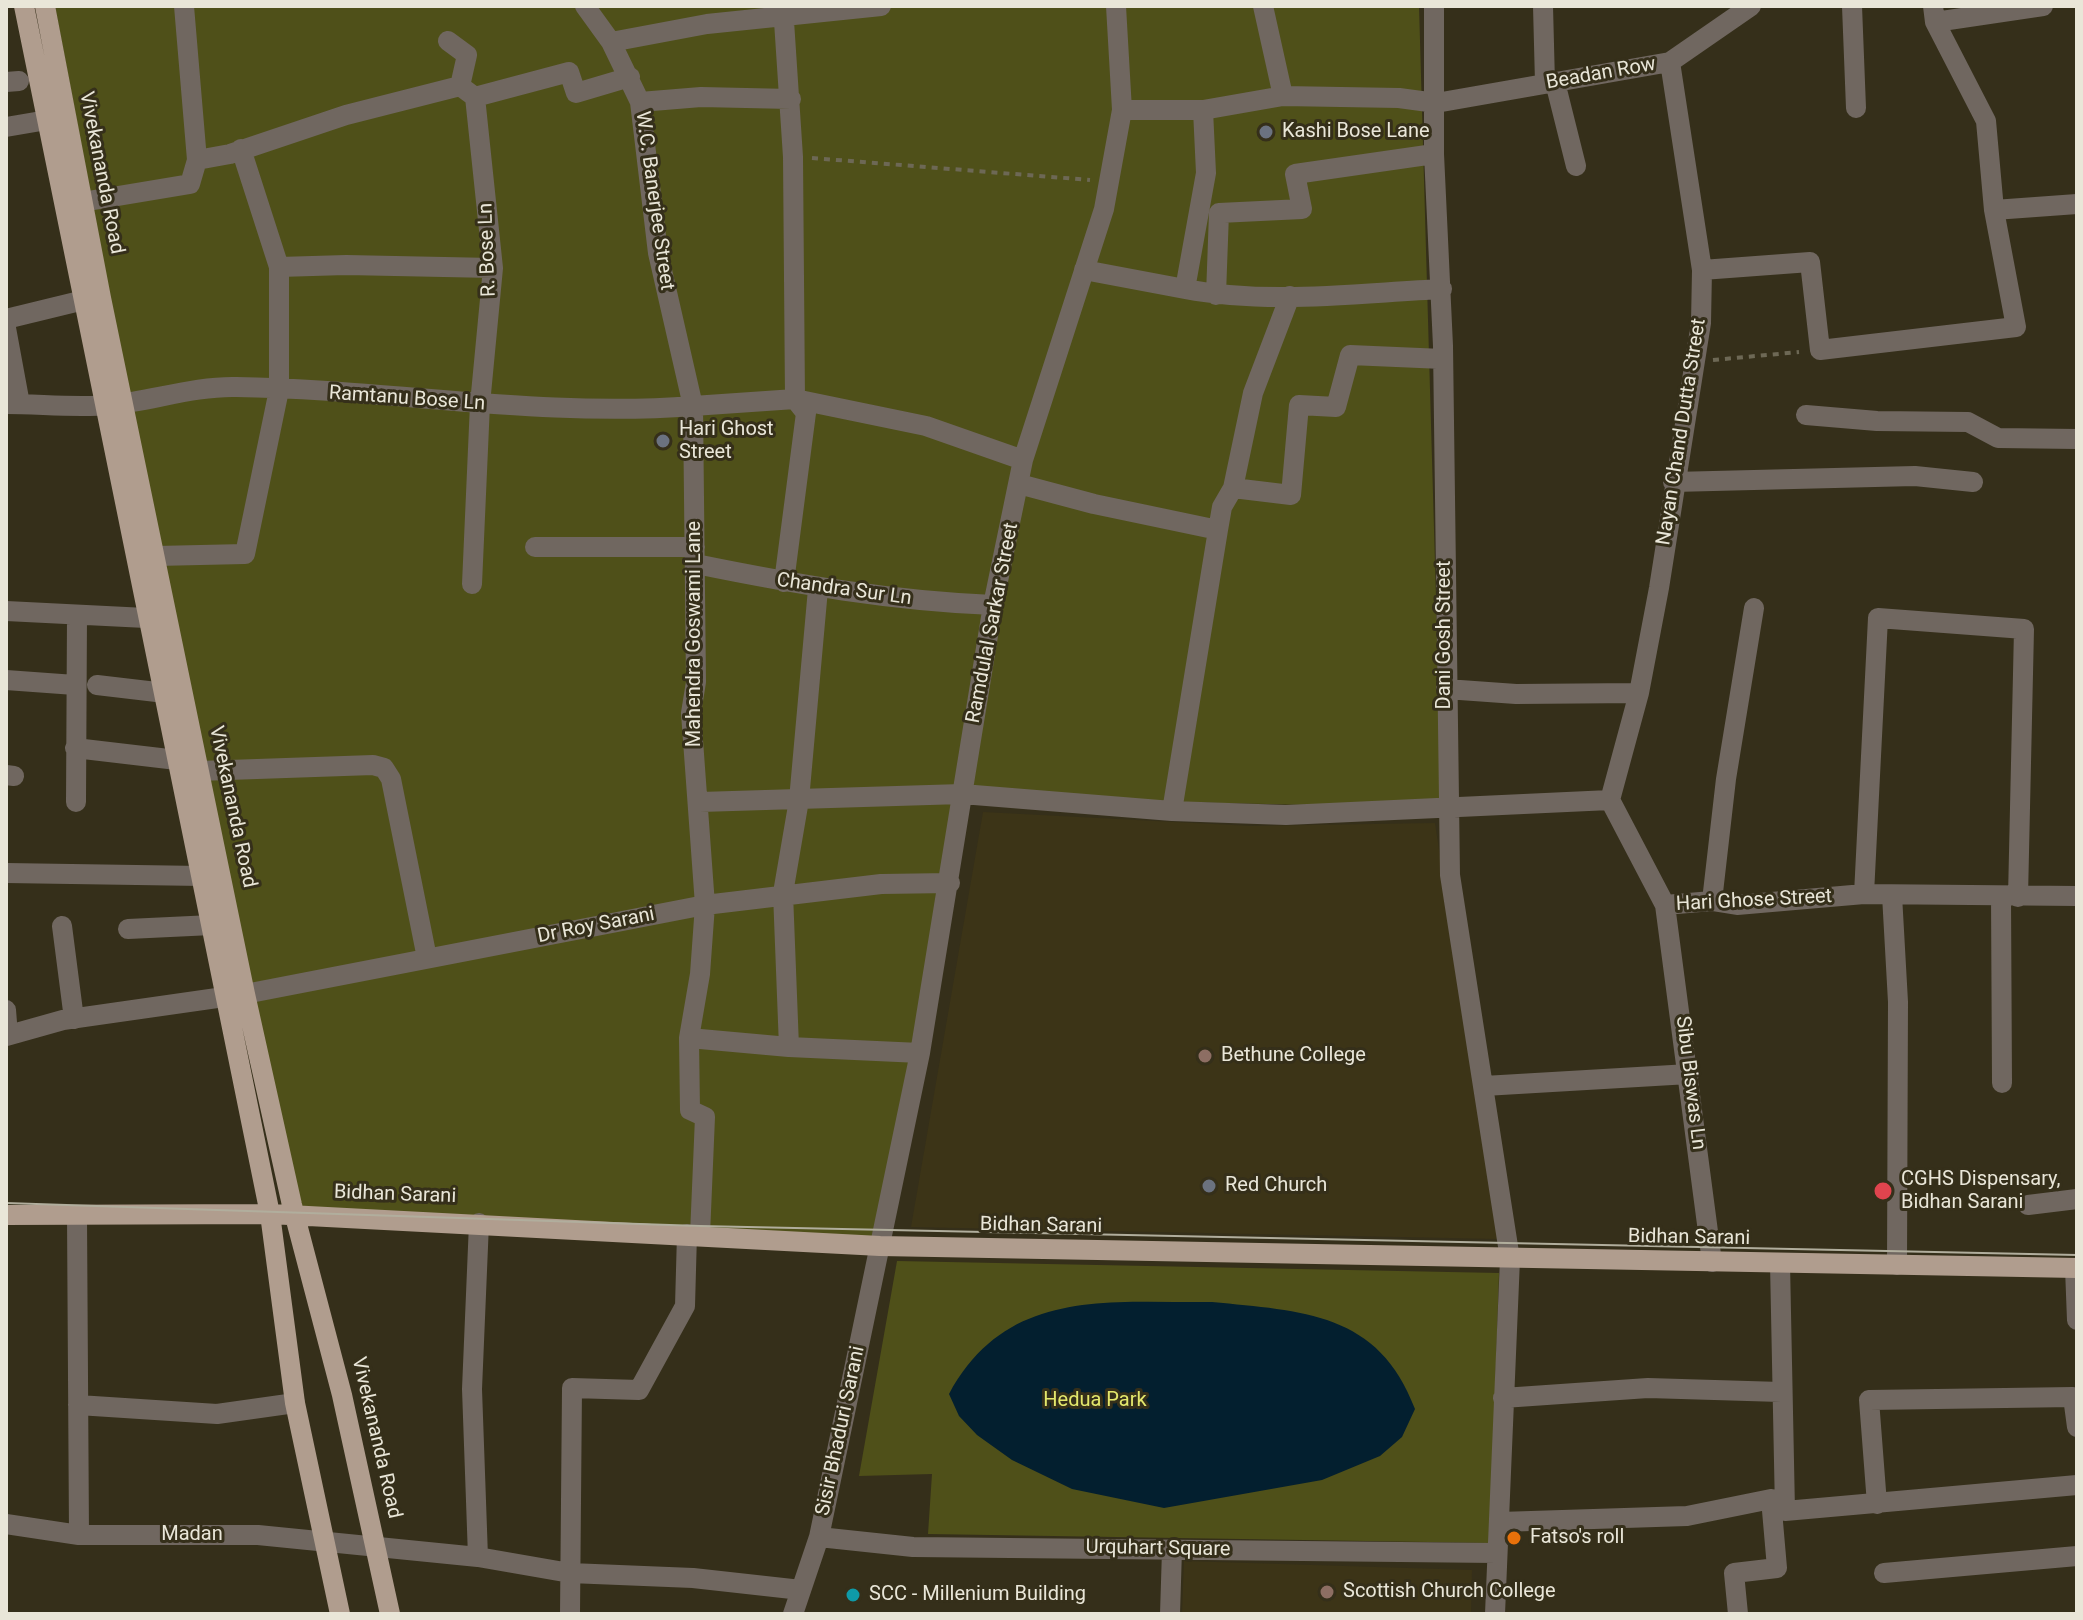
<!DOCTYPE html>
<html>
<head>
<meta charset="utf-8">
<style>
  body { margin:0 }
  #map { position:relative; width:2083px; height:1620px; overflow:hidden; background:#352f1a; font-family:Roboto,sans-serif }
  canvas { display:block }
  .frame { position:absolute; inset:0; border:8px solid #e9e6d8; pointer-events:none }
</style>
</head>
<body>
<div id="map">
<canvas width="2083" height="1620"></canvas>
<div class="frame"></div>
</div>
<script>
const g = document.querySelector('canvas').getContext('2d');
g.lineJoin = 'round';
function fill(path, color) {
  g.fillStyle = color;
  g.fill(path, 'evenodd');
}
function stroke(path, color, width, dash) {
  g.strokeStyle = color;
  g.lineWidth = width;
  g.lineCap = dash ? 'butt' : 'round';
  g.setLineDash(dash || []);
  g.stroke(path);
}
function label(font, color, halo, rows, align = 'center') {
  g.font = font + ' Roboto,sans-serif';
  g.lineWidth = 6;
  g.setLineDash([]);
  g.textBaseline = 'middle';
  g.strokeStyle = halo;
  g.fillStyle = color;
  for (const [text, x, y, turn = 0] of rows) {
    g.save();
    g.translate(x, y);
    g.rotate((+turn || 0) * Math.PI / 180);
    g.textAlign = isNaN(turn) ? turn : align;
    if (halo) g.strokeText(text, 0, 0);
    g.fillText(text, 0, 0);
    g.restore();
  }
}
fill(new Path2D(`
  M983,812l268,14 184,-3 63,416 -587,-12z
  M1184,1561l288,9 -1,44h-289z`), '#3c3417');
fill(new Path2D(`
  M55,6h1364l23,802 -484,-11 -79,449 -594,-25z
  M897,1261l602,12 -9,270 -562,-9 4,-60 -73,2z`), '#4f5019');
fill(new Path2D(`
  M1212,1302c90,9 167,10 203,107l-13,28 -22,19 -58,24 -158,28 -92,-19 -60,-29 -35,-25 -18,-19 -10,-22c58,-107 159,-91 263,-92z`), '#031f2f');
stroke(new Path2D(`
  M812,158l278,22
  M1713,360l86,-8`), '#6d6855', 4, [6, 6]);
stroke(new Path2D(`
  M184,6l13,154 33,-6 116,-39 114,-29 15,11 94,-25 7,21 54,-16
  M585,6l26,36 29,60 18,151 35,153 102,-7 131,27 97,34
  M783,6l10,151 2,242 11,14 -22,169
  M1263,6l20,90
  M1434,6v148l9,192 7,529 60,384 -15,355
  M1543,6l2,77
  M1852,6l4,102
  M1935,22l108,-16
  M448,41l19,14 -7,31
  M611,42l96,-18 174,-18
  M6,82l13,-1
  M1555,82l21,84
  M640,102l61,-5 90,2
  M1122,110h81l80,-14 116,2 37,5 234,-41 81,-56
  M1203,110l3,63 -21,116c84,16 172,4 257,0
  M6,127l41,-7
  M82,202l108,-18 7,-24
  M1994,210l83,-6
  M279,267l67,-2 147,3
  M1084,270l101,19
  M1702,270l108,-8 10,88 196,-23 -22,-117 -8,-89 -51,-99 -2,-16
  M1216,295l3,-82 83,-4 -7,-35 139,-20
  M6,319l78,-19
  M6,328l14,76
  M6,404c34,0 70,4 104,1 41,-4 85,-19 126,-18 153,2 304,31 457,19l3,276 -5,31 14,192 -5,69 -11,64 1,72 15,7 -5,118
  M1806,415l71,6 91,1 30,16 79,1
  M1673,482l242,-6 58,6
  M1019,484l75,20 124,26
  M1233,488l20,-95 37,-97
  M535,547h160
  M156,556l89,-2 34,-164v-123l-38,-118
  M696,564c98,20 196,37 297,41
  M472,584l8,-180 13,-136 -18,-171
  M6,611l160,8
  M6,680l69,5
  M97,685l68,8
  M1446,689l70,5 123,-1
  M75,748l102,12
  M199,771l174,-6 11,3 7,11 36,179
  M6,775l8,1
  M1610,800l29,-107 20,-105 42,-265 1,-53 -32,-208
  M76,802l1,-186
  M700,802l262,-8 210,17 114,4 324,-15 55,105 47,-4 25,4 127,-11 213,2
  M1172,811l46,-281 4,-23 11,-19 58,7 8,-90 37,2 14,-52 93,4
  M6,873l196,3
  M1864,894l14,-276 146,11 -6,268
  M1892,895l6,107 -1,263
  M2001,897l1,186
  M1712,901l14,-122 28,-171
  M1665,905l47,357
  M62,926l12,93
  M128,929l84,-4
  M6,1010l2,25
  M6,1036l57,-16 182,-26 460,-89 176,-21 69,-1
  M689,1038l100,9 -6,-154 16,-93 19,-211
  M789,1047l131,6
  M1484,1086l205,-12
  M2028,1205l49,-6
  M77,1217l2,318
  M1780,1263l5,248
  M2075,1268l2,52
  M1503,1398l145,-10 133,4
  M78,1405l139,9 78,-11
  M1877,1504l-8,-104 204,-3 4,30
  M1500,1522l187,-6 84,-17 14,12 292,-26
  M6,1524l73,11h179l220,22 92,16 123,5 108,12
  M819,1537l94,10 584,6
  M478,1557l-6,-168 7,-166
  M1884,1573l193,-17
  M570,1614l2,-226 67,2 46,-84 2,-72
  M793,1614l26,-77 101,-484 73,-448 30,-145 81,-251 18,-99 -6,-104
  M1170,1614l2,-64
  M1738,1614l-4,-41 43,-5 -6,-69`), '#706760', 20);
stroke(new Path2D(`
  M24,6l246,1208 25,189 45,211
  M45,6l56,292 144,696 47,211 50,190 48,219
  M6,1215l264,-1 610,32 1197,22`), '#b09d8e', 20);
stroke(new Path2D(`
  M6,1203l694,23 1377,29`), '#b1ae9d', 2);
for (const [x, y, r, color] of [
  [1266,132,8,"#6b7280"],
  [663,441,8,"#6b7280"],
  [1205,1056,8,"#8d6e63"],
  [1209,1186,8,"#6b7280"],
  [1883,1191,10,"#e0444e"],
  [1514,1538,8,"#e8710a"],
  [1327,1592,8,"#8d6e63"],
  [853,1595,8,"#0f9aa8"]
]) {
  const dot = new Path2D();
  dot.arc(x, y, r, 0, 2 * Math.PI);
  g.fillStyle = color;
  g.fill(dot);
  stroke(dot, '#352f1a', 3);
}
label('20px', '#e9e6d8', '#352f1a', [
  ["Beadan Row",1601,74,-10],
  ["Vivekananda Road",101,173,79],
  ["W.C. Banerjee Street",654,201,82],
  ["R. Bose Ln",488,250,-92],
  ["Ramtanu Bose Ln",407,399,4],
  ["Nayan Chand Dutta Street",1682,432,-81],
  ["Chandra Sur Ln",844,590,8],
  ["Ramdulal Sarkar Street",993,623,-79],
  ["Mahendra Goswami Lane",695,634,-90],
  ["Dani Gosh Street",1445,635,-90],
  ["Vivekananda Road",232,807,78],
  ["Hari Ghose Street",1754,901,-3],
  ["Dr Roy Sarani",596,926,-11],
  ["Sibu Biswas Ln",1690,1083,83],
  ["Bidhan Sarani",395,1195,2],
  ["Bidhan Sarani",1041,1226,1],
  ["Bidhan Sarani",1689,1238,1],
  ["Sisir Bhaduri Sarani",841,1431,-78],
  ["Vivekananda Road",376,1438,77],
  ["Madan",192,1535],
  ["Urquhart Square",1158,1549,1]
]);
label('20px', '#e9e6d8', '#352f1a', [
  ["Kashi Bose Lane",1282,132],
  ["Hari Ghost",679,430],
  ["Street",679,453],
  ["Bethune College",1221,1056],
  ["CGHS Dispensary,",1901,1180],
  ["Bidhan Sarani",1901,1203],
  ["Red Church",1225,1186],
  ["Fatso's roll",1530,1538],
  ["Scottish Church College",1343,1592],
  ["SCC - Millenium Building",869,1595]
], 'left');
label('20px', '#e3e76c', '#352f1a', [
  ["Hedua Park",1095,1401]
]);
</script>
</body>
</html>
